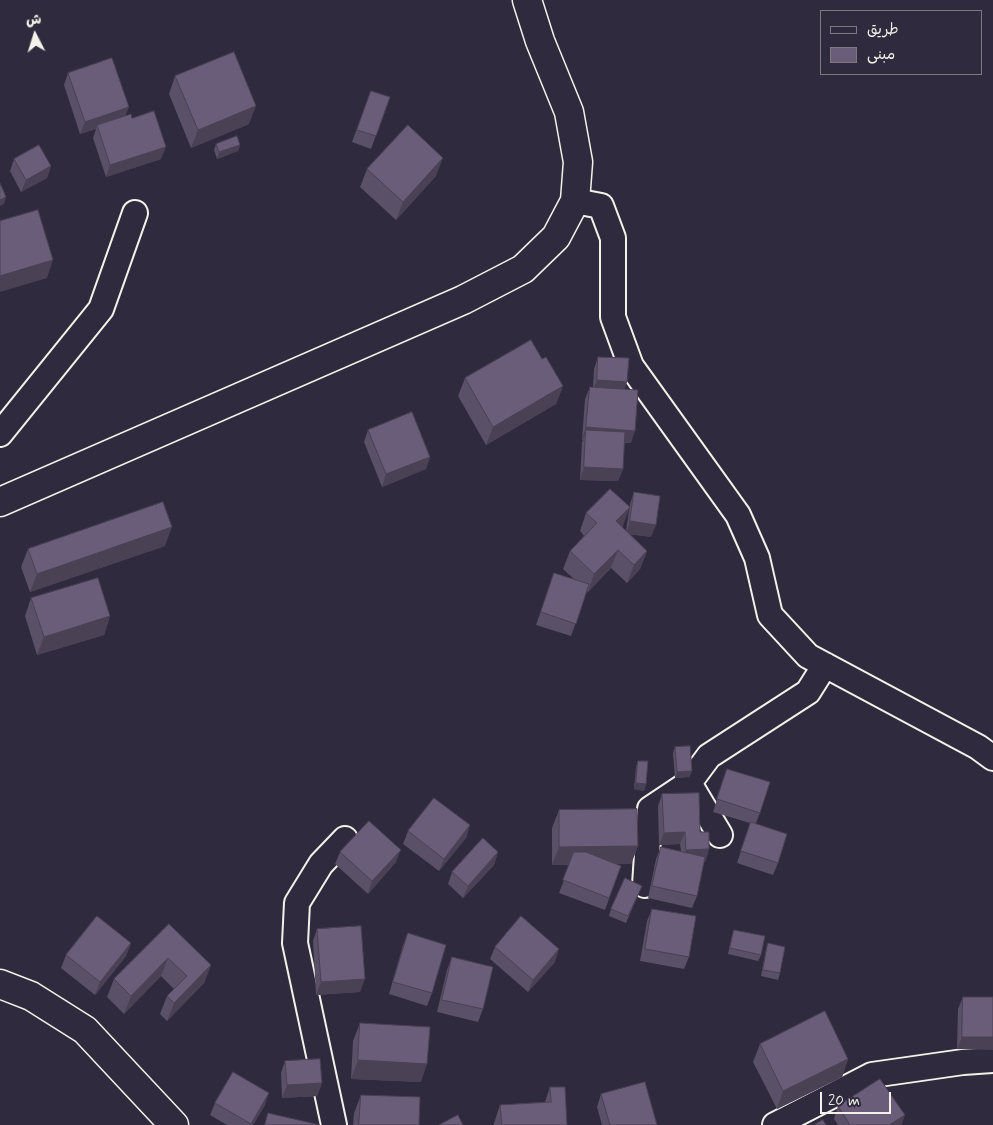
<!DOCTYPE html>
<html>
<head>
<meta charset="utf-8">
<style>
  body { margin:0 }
  #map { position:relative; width:993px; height:1125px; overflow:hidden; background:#2f2a3d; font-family:Mynerve,"Playpen Sans Arabic",sans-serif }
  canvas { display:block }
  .legend { position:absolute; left:820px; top:10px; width:162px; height:65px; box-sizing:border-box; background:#2f2a3d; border:1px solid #7e7a81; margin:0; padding:6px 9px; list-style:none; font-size:15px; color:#f4f1e8 }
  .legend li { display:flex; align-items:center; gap:10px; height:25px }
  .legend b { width:25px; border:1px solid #7e7a81 }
  .north { position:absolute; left:10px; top:10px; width:50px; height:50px; -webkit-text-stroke:4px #2f2a3d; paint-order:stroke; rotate:355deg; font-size:14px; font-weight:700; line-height:20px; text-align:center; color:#f4f1e8 }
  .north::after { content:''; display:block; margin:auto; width:18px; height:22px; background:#f4f1e8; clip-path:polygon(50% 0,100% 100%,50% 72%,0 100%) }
  .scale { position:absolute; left:820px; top:1092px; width:71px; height:22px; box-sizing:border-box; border:2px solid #f4f1e8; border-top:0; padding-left:6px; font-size:15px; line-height:18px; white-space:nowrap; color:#f4f1e8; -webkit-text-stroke:4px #2f2a3d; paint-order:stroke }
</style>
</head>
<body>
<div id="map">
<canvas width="993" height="1125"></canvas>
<ul class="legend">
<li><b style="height:6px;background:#2f2a3d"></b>طريق</li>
<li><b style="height:14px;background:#695d79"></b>مبنى</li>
</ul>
<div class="north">ش</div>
<div class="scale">20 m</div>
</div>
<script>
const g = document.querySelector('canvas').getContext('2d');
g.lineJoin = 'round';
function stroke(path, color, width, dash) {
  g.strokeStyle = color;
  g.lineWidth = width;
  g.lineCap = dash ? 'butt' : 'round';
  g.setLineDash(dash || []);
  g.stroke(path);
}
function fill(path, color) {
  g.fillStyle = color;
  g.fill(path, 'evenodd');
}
const minor = new Path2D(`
  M575,201l26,5 12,32v79l18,49 107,149 19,43 13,57 38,41 170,91 15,11
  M0,434l101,-125 34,-96
  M689,783l31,52
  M645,885l5,-76 39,-26 20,-27 99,-64 17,-27
  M334,1125l-39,-182 2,-40 24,-39 24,-25
  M775,1125l97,-50 91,-13 30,-2`);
const major = new Path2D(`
  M0,502l463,-202 60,-31 33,-32 19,-36 3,-39 -9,-50 -29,-71 -13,-41
  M0,984l31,12 54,34 89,95`);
stroke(minor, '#f4f1e8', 28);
stroke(major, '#f4f1e8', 31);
stroke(minor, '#2f2a3d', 24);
stroke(major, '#2f2a3d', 28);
fill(new Path2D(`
  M68,73l58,43 6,2 29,41 -55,18 -13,-39 3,-9 -16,5 -16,-49z
  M175,76l74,48 -58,24 -22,-54z
  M371,91l19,6 -19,52 -19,-7z
  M216,144l24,1 -2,6 -21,8 -3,-9z
  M14,159l37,7 -4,12 -26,14 -11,-21z
  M367,169l69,7 -40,44 -36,-33z
  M598,357l26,32 7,54h-7l-1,26 -5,12 -38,-1 2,-38 1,-2h-1l3,-41 5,-12h3l1,-18z
  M542,359l21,27 -7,18 -70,41 -28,-49 7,-18z
  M368,430l62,27 -4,12 -44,18 -18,-45z
  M634,492l17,45 -22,-3 18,17 -7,18 -13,14 -16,-15 -23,24 -1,-1 -16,45 -35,-11 18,-52 21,7 -12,-11 7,-18 14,-15 -4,-5 6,-18 37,13 -1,1 4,4 4,-27z
  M165,546l-135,46 -9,-25 7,-18z
  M31,598l79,18 -6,19 -67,20 -12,-39z
  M675,747l17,24 -3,6 -14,1 -2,-25z
  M638,761l8,23 -2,7 -10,-2 2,-22z
  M727,769l33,44 -4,10 22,40 -5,12 -36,-12 13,-40 -37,-11z
  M662,794l38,38 9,17 -4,13h-1l-7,34 -5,12 -44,-10 8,-39 5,-12 20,4 -1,-7 -21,1 -1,-39z
  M559,810l79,36 -7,18h-14l4,2 -16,44 -46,-17 11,-28h-18v-37z
  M470,825l-4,13 -27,33 -36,-27 5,-13z
  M340,852l56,10 -28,32 -33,-30z
  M498,852l-4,13 -31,33 -15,-14 4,-12z
  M642,886l-16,37 -17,-7 2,-7z
  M652,909l37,48 -5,12 -44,-8 7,-40z
  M169,924l42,41 -7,18 -37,38 -7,-7 7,-18 7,-7 -13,-13 -37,38 -17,-17 7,-18z
  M317,929l43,63 -44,3 -3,-54z
  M734,930l27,25 -3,6 -30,-7 4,-18z
  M408,933l24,60 -5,13 -38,-12 14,-49z
  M131,943l-5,13 -31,39 -34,-27 5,-13z
  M768,943l12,30 -2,7 -17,-4 5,-27z
  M495,947l60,15 -27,30 -38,-33z
  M452,957l31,52 -5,13 -41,-10 10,-42z
  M963,997h30l-36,52 1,-40z
  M360,1023l61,59 -70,-3 2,-38z
  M760,1044l88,15 -6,18 -65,32 -24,-47z
  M285,1061l37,22 -5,13 -35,2 -1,-25z
  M550,1087l17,38h-73v-2l6,-18 45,-3z
  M601,1094l56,31h-55l-5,-18z
  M361,1095l58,30h-66l1,-12z
  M215,1103l50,2 -12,20h-26l-17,-10z
  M838,1106l67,9 -4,10h-63l-4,-6z`), '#5a5068');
fill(new Path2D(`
  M256,106l-7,18 -58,24 7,-18z
  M129,107l-5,13 -27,5 -1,4 -16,5 5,-12z
  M240,145l-2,6 -21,8 2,-7z
  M166,147l-5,12 -55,18 4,-12z
  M443,158l-7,18 -40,44 7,-18z
  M51,166l-4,12 -26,14 5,-12z
  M6,197l-2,7 -4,2v-6z
  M53,260l-6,18 -47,14v-16z
  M597,380l30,2 -4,12 -31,-2z
  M563,386l-7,18 -70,41 7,-18z
  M586,427l49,4 -4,12 -45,-3v-10l-3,10h-1z
  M430,457l-4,12 -44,18 4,-13z
  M584,467l39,2 -5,12 -38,-1z
  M630,507l-7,19 -14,13 7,-18z
  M630,521l26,4 -5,12 -25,-3z
  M172,527l-7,19 -135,46 7,-18z
  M618,550l-7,18 -23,24 6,-18z
  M647,551l-7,18 -13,14 7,-18z
  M110,616l-6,19 -67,20 7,-18z
  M692,771l-3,6 -14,1 2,-6z
  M636,783l10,1 -2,7 -10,-2z
  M470,825l-4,13 -27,33 5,-12z
  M685,832l-5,12 -21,1 5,-12z
  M638,846l-7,18 -79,1 7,-18z
  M709,849l-4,13h-24l5,-12z
  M401,850l-5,12 -28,32 4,-13z
  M498,852l-4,13 -31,33 5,-12z
  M131,943l-5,13 -31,39 5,-13z
  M559,949l-4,13 -27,30 5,-12z
  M168,958l-7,18 -37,38 7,-18z
  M211,965l-7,18 -37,38 7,-18z
  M365,979l-5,13 -44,3 5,-13z
  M962,1037h31v13l-36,-1z
  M848,1059l-6,18 -65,32 6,-18z
  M358,1060l69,4 -6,18 -70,-3z
  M322,1083l-5,13 -35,2 5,-13z
  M269,1093l-4,12 -12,20h-2z
  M905,1115l-4,10h-12z`), '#4a4155');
const building = new Path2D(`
  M234,52l22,54 -58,24 -23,-54z
  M112,58l17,49 -44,15 -17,-49z
  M371,91l19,6 -14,39 -19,-6z
  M154,111l12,36 -56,18 -13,-40 34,-11 1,4z
  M408,125l35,33 -40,44 -36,-33z
  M237,136l3,9 -21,7 -3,-8z
  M39,145l12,21 -25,14 -12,-21z
  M0,183l6,14 -6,3z
  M38,210l15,50 -53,16v-55z
  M531,340l11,19 4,-2 17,29 -70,41 -28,-49z
  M598,357l31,1 -2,24 -30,-2z
  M590,387l48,3 -3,41 -49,-4z
  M412,412l18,45 -44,17 -18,-44z
  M586,430l39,2 -2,37 -39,-2z
  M610,489l20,18 -14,14 31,30 -13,14 -16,-15 -24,24 -24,-23 27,-28 -11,-10z
  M634,492l26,4 -4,29 -26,-4z
  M163,502l9,25 -135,47 -9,-25z
  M554,573l35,11 -13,40 -35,-12z
  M98,578l12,38 -66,21 -13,-39z
  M690,746l2,25 -15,1 -2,-25z
  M638,761h10l-2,23 -10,-1z
  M727,769l43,13 -10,31 -43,-14z
  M699,793l1,39h9v17l-23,1 -1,-18 -21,1 -2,-39z
  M434,798l36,27 -26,34 -36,-28z
  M637,809l1,37 -79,1v-37z
  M369,821l32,29 -29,31 -32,-29z
  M751,822l36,12 -9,29 -37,-12z
  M483,838l15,14 -30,34 -16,-14z
  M661,847l44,10 -8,39 -45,-10z
  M574,852h12l35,14 -12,32 -46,-18z
  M625,878l17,8 -14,30 -17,-7z
  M652,909l44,7 -7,41 -44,-8z
  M97,916l34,27 -31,39 -34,-27z
  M521,916l38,33 -26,31 -38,-33z
  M169,924l42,41 -37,38 -7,-7 20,-20 -19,-18 -37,38 -17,-17z
  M361,926l4,53 -44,3 -4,-53z
  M734,930l31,6 -4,19 -31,-7z
  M408,933l38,12 -14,48 -39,-11z
  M768,943l17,4 -5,26 -17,-3z
  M452,957l41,10 -10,42 -41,-9z
  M963,997h30v40h-31z
  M825,1011l23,48 -65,32 -23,-47z
  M360,1023l70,4 -3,37 -69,-4z
  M320,1059l2,24 -35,2 -2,-24z
  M233,1072l36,21 -18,31 -36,-21z
  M880,1079l25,36 -16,10h-39l-12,-19z
  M645,1082l12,43h-47l-9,-31z
  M550,1087h15l2,38h-65l-2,-20 51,-3z
  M361,1095l59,2 -1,28h-60z
  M268,1113l52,12h-55z
  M458,1115l5,10h-24z
  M823,1120l3,5h-12z`);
fill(building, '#695d79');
stroke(building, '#4a4155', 1);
</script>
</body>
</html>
